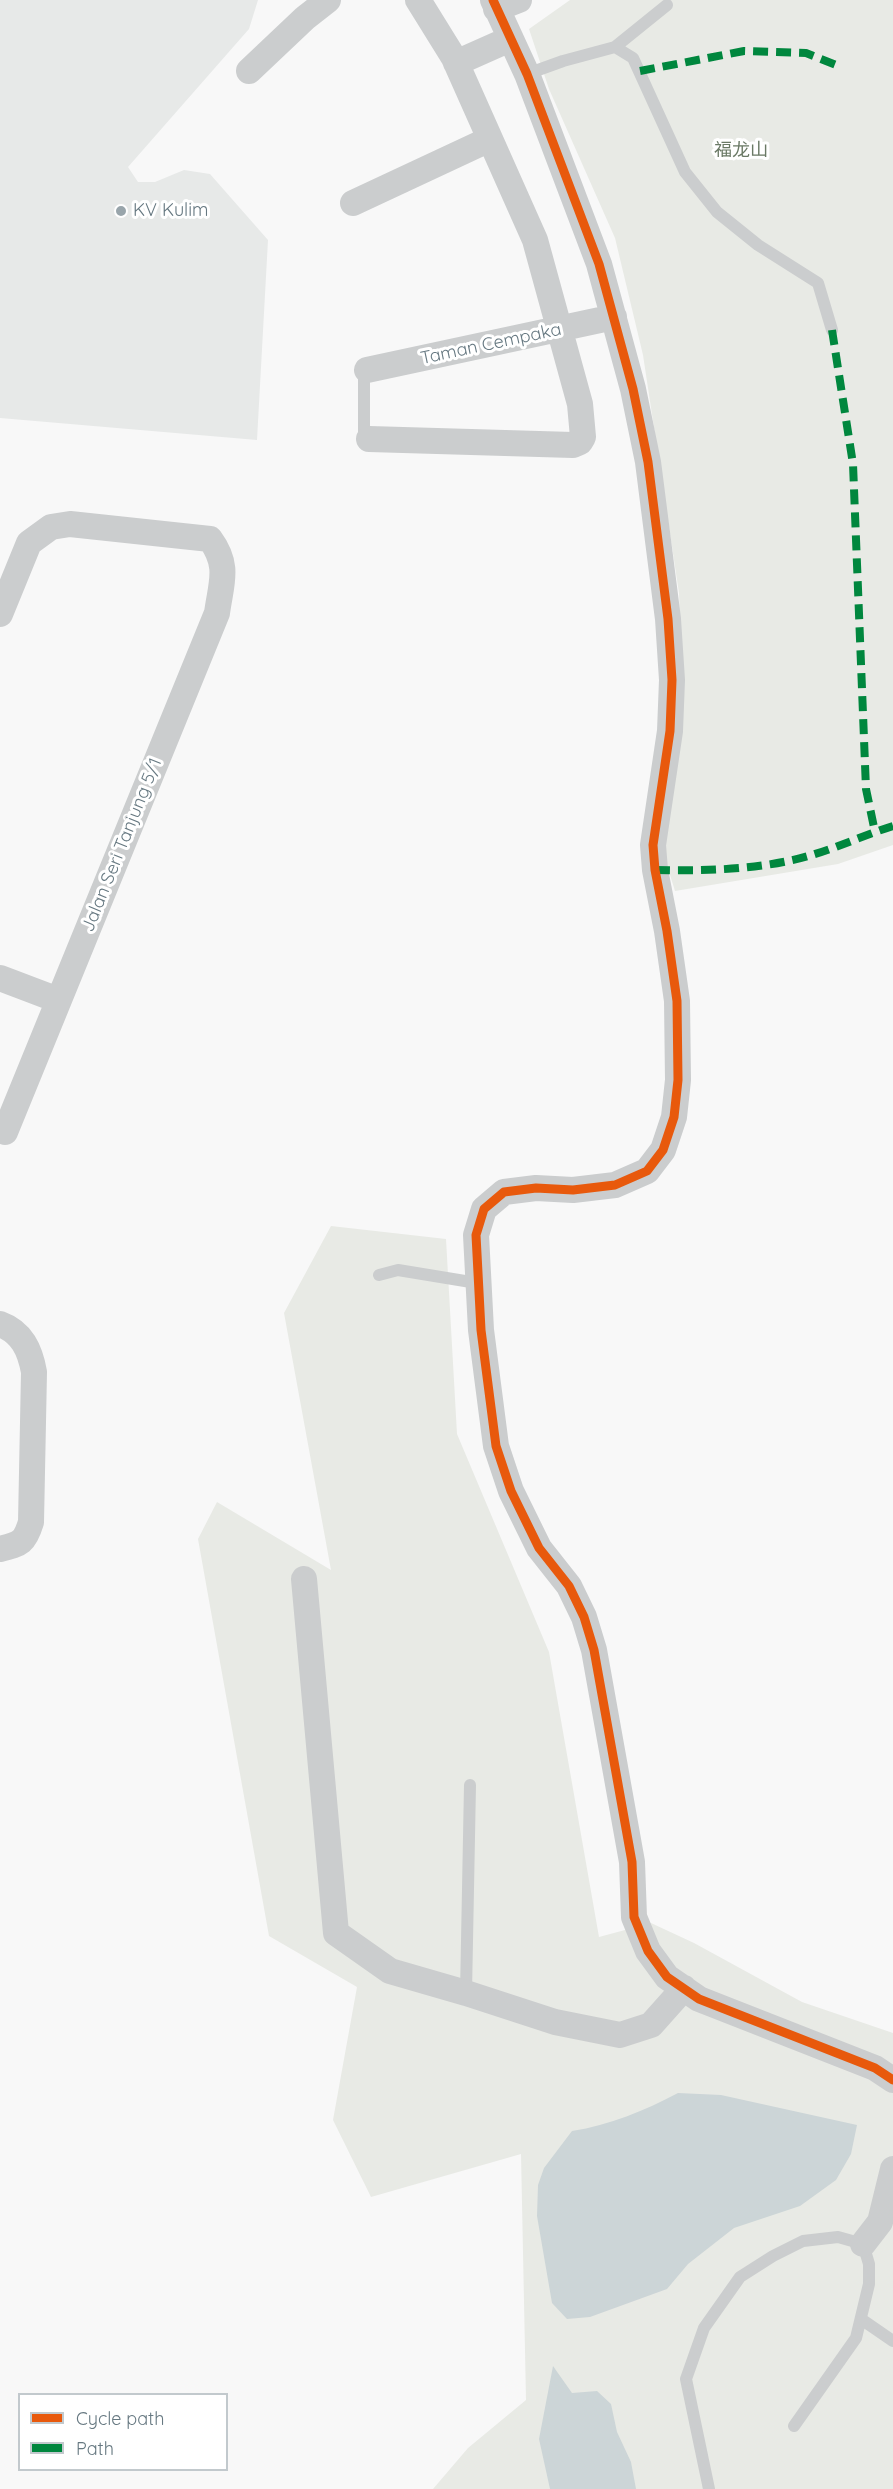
<!DOCTYPE html>
<html>
<head>
<meta charset="utf-8">
<style>
  body { margin:0 }
  #map { position:relative; width:893px; height:2489px; overflow:hidden; background:#f8f8f8; font-family:Quicksand,sans-serif }
  canvas { display:block }
  .legend { position:absolute; left:18px; top:2393px; width:210px; height:78px; box-sizing:border-box; background:#fff; border:2px solid #c2c9cd; margin:0; padding:8px 10px; list-style:none; font-size:18px; color:#667881 }
  .legend li { display:flex; align-items:center; gap:12px; height:30px }
  .legend b { width:30px; border:2px solid #c2c9cd }
</style>
</head>
<body>
<div id="map">
<canvas width="893" height="2489"></canvas>
<ul class="legend">
<li><b style="height:8px;background:#e8590c"></b>Cycle path</li>
<li><b style="height:8px;background:#00873e"></b>Path</li>
</ul>
</div>
<script>
const g = document.querySelector('canvas').getContext('2d');
g.lineJoin = 'round';
function fill(path, color) {
  g.fillStyle = color;
  g.fill(path, 'evenodd');
}
function stroke(path, color, width, dash) {
  g.strokeStyle = color;
  g.lineWidth = width;
  g.lineCap = dash ? 'butt' : 'round';
  g.setLineDash(dash || []);
  g.stroke(path);
}
function label(font, color, halo, rows, align = 'center') {
  g.font = font + ' Quicksand,"Noto Sans SC",sans-serif';
  g.lineWidth = 6;
  g.setLineDash([]);
  g.textBaseline = 'middle';
  g.strokeStyle = halo;
  g.fillStyle = color;
  for (const [text, x, y, turn = 0] of rows) {
    g.save();
    g.translate(x, y);
    g.rotate((+turn || 0) * Math.PI / 180);
    g.textAlign = isNaN(turn) ? turn : align;
    if (halo) g.strokeText(text, 0, 0);
    g.fillText(text, 0, 0);
    g.restore();
  }
}
fill(new Path2D(`
  M0,0h258l-9,29 -121,138 10,15h17l29,-12 26,4 58,66 -11,200 -257,-22z`), '#e7e9e8');
fill(new Path2D(`
  M570,0h323v845l-55,19 -163,27 -12,-39 20,-152 -4,-107 -36,-238 -28,-117 -66,-149 -20,-60z
  M331,1226l115,13 11,195 92,218 50,285 52,-14 43,20 108,59 91,31v456h-460l35,-41 58,-48 -5,-246 -150,43 -38,-77 24,-133 -88,-51 -71,-397 19,-37 114,68 -47,-257z`), '#e8eae5');
fill(new Path2D(`
  M678,2093l43,2 136,30 -6,29 -15,26 -36,26 -66,22 -46,36 -21,25 -77,28 -23,2 -15,-16 -15,-87 1,-31 6,-17 28,-37c38,-6 72,-20 106,-38z
  M553,2366l19,27 25,-2 14,13 6,28 14,30 5,27h-86l-11,-50z`), '#ccd5d7');
stroke(new Path2D(`
  M615,47l18,11 52,114 32,40 41,33 60,38 14,47
  M527,74l36,-13 52,-14 52,-42
  M367,370l-3,7v57l5,5
  M379,1275l19,-5 79,13
  M466,1993l4,-208
  M861,2319l32,22
  M709,2489l-23,-110 18,-51 36,-51 33,-21 30,-15 35,-4 25,7 6,20v20l-13,54 -62,88`), '#cbcdce', 12);
stroke(new Path2D(`
  M493,0l34,74 72,190 34,125 15,73 20,157 4,61 -2,51 -17,114 2,25 12,61 10,70 1,79 -4,37 -11,33 -16,21 -32,14 -42,5 -37,-2 -32,4 -20,17 -8,26 5,95 15,116 15,45 28,57 30,38 15,31 10,33 38,212 2,55 14,34 19,26 32,22 176,69 18,12
  M496,9l23,-9
  M456,63l54,-24
  M249,71l56,-53 23,-18
  M353,203l137,-64
  M367,370l247,-53
  M369,439l204,6 7,-3 3,-5 -3,-33 -45,-164 -81,-182 -36,-58
  M0,614l29,-71 22,-16 19,-3 140,15c20,27 11,44 7,74l-212,519
  M0,978l58,22
  M0,1324c22,8 30,26 34,48l-3,150c-6,20 -10,22 -31,27
  M304,1579l32,354 54,38 76,22 89,29 65,13 31,-10 33,-37
  M863,2244l17,-22 13,-53`), '#cbcdce', 26);
stroke(new Path2D(`
  M640,71l104,-20 62,2 35,14
  M832,330l21,134 13,325 9,43
  M655,870c44,1 90,0 133,-9 36,-7 70,-24 105,-35`), '#00873e', 8, [15, 8]);
stroke(new Path2D(`
  M493,0l34,74 72,190 34,125 15,73 20,157 4,61 -2,51 -17,114 2,25 12,61 10,70 1,79 -4,37 -11,33 -16,21 -32,14 -42,5 -37,-2 -32,4 -20,17 -8,26 5,95 15,116 15,45 28,57 30,38 15,31 10,33 38,212 2,55 14,34 19,26 32,22 176,69 18,12`), '#e8590c', 9);
for (const [x, y, r, color] of [
  [121,211,6,"#99a5ab"]
]) {
  const dot = new Path2D();
  dot.arc(x, y, r, 0, 2 * Math.PI);
  g.fillStyle = color;
  g.fill(dot);
  stroke(dot, '#fff', 2);
}
label('18px', '#6a7965', '#fff', [
  ["福龙山",741,151]
]);
label('18px', '#667881', '#fff', [
  ["KV Kulim",133,211]
], 'left');
label('18px', '#667881', '#fff', [
  ["Taman Cempaka",491,344,-12],
  ["Jalan Seri Tanjung 5/1",122,845,-68]
]);
</script>
</body>
</html>
